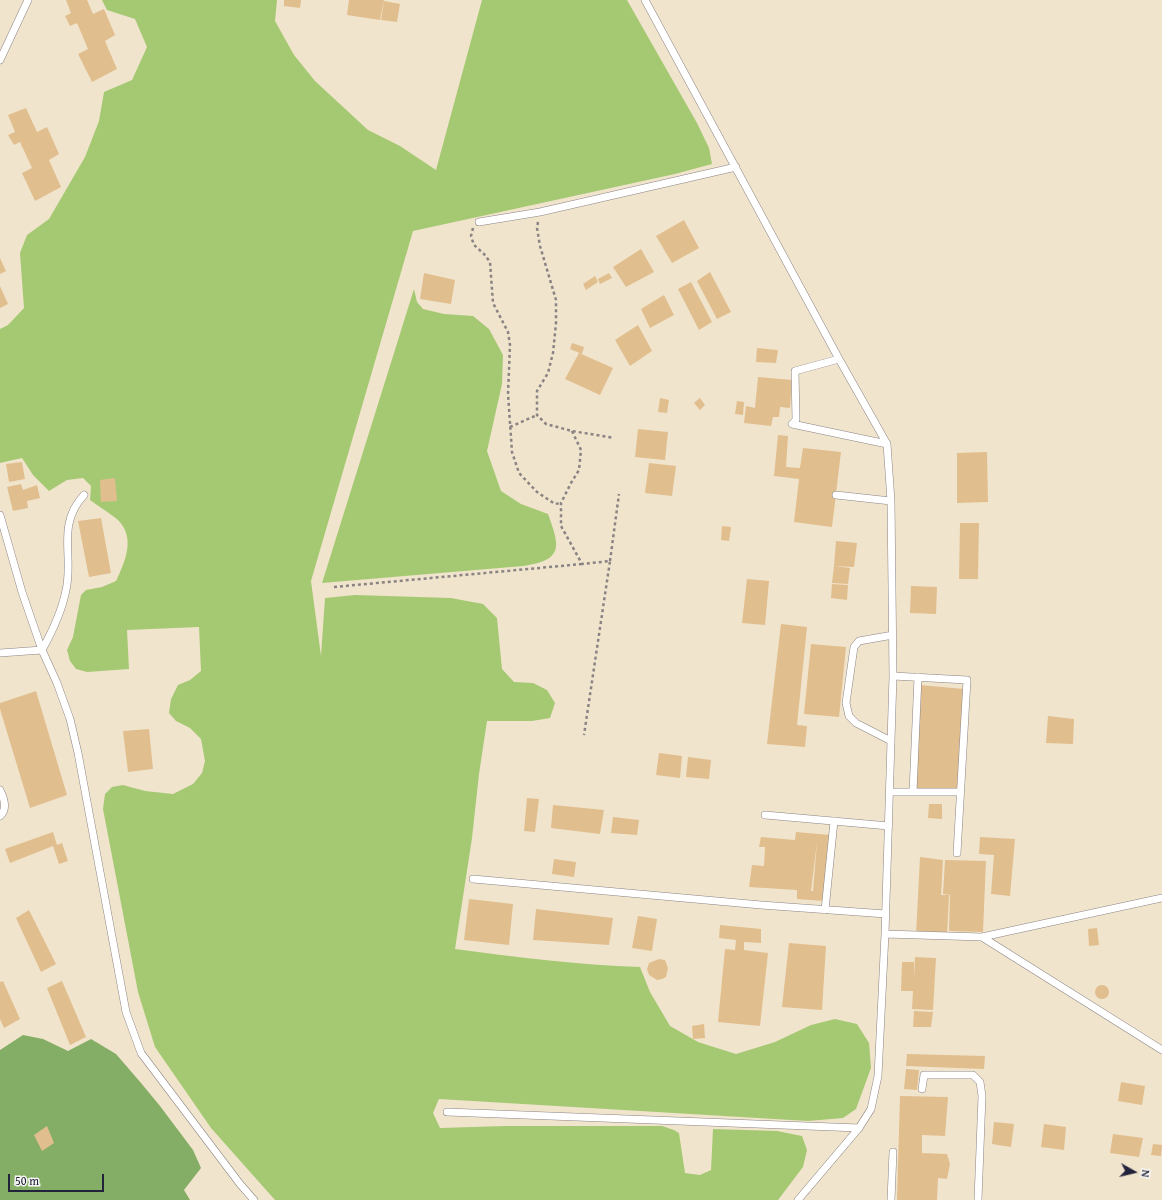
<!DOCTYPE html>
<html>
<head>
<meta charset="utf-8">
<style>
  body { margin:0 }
  #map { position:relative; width:1162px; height:1200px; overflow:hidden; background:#f1e4cc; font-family:"Gentium Book Plus",serif }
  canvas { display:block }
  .north { position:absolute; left:1114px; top:1152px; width:40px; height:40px; -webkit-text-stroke:3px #f6f6f2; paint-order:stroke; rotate:98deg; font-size:11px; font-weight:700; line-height:16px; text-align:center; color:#22223b }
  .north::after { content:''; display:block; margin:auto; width:14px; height:18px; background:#22223b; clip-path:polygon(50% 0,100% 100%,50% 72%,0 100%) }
  .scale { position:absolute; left:8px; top:1174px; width:96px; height:18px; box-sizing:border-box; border:2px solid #22223b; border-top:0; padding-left:5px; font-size:12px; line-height:14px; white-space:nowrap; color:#22223b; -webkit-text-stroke:3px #f6f6f2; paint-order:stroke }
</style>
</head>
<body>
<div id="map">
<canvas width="1162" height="1200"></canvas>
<div class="north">N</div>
<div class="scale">50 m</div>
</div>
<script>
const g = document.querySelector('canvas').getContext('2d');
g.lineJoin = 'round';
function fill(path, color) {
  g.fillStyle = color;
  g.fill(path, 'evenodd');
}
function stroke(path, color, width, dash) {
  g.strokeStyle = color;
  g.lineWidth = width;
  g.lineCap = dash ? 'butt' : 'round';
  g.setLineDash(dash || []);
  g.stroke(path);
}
fill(new Path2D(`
  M102,0h175l-2,21 19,34 21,26 53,49 32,16 36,24 46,-170h145l70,123 12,25 3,16 -37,10 -262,57 -102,350 10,75 4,-58 30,-3 96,3 32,6 14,14 5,51 12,13 19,1 14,7 8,13 -5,15 -18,3h-45l-8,53 -7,64 -17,111c61,8 123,16 185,18l10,25 20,34 28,16 38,12 39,-12 36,-17 24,-6 22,5 12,19 2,25 -15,41 -13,9 -35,3 -369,-22 -6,14 7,15 65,-2h157l12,4 5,3 6,40 15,2 11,-5 2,-41 64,2 25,5 5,14 -4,17 -25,33h-503l-64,-72 -56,-81 -17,-55 -35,-183 2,-15 7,-7 11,-2 22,6 28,3 20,-10 9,-11 3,-12 -4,-22 -11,-11 -14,-7 -7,-8 2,-14 7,-14 12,-5 11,-9 -2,-44 -72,3 2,39 -42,3 -11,-3 -6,-8 -3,-11 6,-13 8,-42 5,-5 16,-3 14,-6c9,-19 20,-43 2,-61 -8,-7 -19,-13 -28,-20l1,-14 -8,-8 -16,2 -18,11 -16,-16 -11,-17 -22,5v-134l8,-4 16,-17 -4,-55 7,-18 22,-16 36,-62 14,-36 5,-29 28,-12 15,-33 -12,-28 -28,-9z
  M414,289l3,13 6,7 21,5 29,2 16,13 14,26 -1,29 -15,67 14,40 20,13 27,10c12,33 16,46 -25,52l-201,17z`), '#a5c973');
fill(new Path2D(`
  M23,1035l20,4 25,12 23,-12 25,15 25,29 19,23 33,44 8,18 -17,22 6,10h-190v-150z`), '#84ad65');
fill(new Path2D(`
  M66,0h21l6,14 11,-5 11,26 -10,6 12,28 -25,13 -14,-28 10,-5 -11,-26 -7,3 -5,-10 6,-3z
  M284,0h17l-1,8 -16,-2z
  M349,0h35l-4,20 -33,-5z
  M384,1l16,3 -3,18 -16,-2z
  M26,108l11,24 10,-5 12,27 -10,6 12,27 -26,14 -13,-28 10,-5 -12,-26 -6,3 -6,-10 7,-3 -7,-17z
  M684,220l15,28 -27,15 -16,-27z
  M641,249l13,23 -28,15 -13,-20z
  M0,258l6,13 -6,3z
  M710,272l21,40 -14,7 -20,-38z
  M424,273l31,7 -4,24 -31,-5z
  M609,273l3,5 -12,6 -2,-5z
  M595,276l3,6 -12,8 -3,-6z
  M691,282l21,40 -13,8 -21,-41z
  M0,286l8,18 -8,4z
  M664,295l10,20 -24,13 -9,-19z
  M638,325l14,26 -22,15 -15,-26z
  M572,343l12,4 -2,7 -12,-5z
  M757,348l21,2 -2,13 -20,-1z
  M579,353l34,15 -13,27 -35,-16z
  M758,377l34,3 -2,28 -10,-1 -1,10h-6l-2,9 -27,-3 2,-17 9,2z
  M660,398l9,2 -2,13 -9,-1z
  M700,398l5,7 -5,5 -6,-7z
  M737,401l7,1 -1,13 -8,-1z
  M638,429l30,3 -3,28 -30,-3z
  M778,435l10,1 -2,31 14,1 3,-20 38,4 -9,75 -38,-5 5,-43 -25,-3z
  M987,452l1,50 -31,1v-50z
  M22,462l3,17 -16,3 -3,-18z
  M649,463l27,3 -4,30 -27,-3z
  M115,478l2,23 -16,1 -1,-22z
  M21,484l2,6 14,-5 3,13 -13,3 1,7 -15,3 -6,-24z
  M101,518l10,55 -22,4 -11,-56z
  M960,523h19l-1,56h-19z
  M722,526l9,1 -2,14 -8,-1z
  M836,541l21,2 -3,24 -20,-1z
  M834,566l16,2 -2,16 -16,-1z
  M747,579l22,2 -4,44 -23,-2z
  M832,584l16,1 -1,15 -16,-2z
  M911,586l26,1 -1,27 -26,-1z
  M781,624l26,3 -10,98 10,1 -2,21 -38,-3z
  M811,644l35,3 -7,70 -35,-3z
  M920,685l44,4 -6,102 -42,-1z
  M36,691l31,104 -37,13 -30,-99v-6z
  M1048,716l26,3 -1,25 -27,-1z
  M149,729l4,40 -25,3 -5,-41z
  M659,753l23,3 -2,22 -24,-3z
  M688,757l23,3 -2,19 -23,-2z
  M527,798l12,1 -4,33 -11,-1z
  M929,804h13v15l-14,-1z
  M553,805l51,5 -4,24 -49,-6z
  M613,817l26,3 -2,15 -26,-2z
  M53,832l4,13 5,-2 6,18 -9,3 -6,-18 -43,17 -5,-14z
  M796,832l34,3 -6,66 -27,-2v-9l-48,-3 3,-22 12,1 1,-19h-6l2,-10 56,5 -6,49 -12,-1 14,1 4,-49 -22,-2z
  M980,837l35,2 -5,57 -19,-2 3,-39 -15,-1z
  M920,857l23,3 -2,35h8l-2,41 -31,-1z
  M554,859l22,3 -2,15 -22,-3z
  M945,860l41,1 -3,71 -34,-1 1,-36 -7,-1z
  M469,899l44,5 -4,41 -45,-5z
  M536,909l77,9 -4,27 -76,-5z
  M29,910l27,54 -15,8 -25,-54z
  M638,916l19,3 -5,32 -20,-3z
  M720,925l41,4v14l-17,-1v8l24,3 -8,73 -42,-4 7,-73 10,1 1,-10 -17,-2z
  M1097,928l2,17 -10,1 -1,-17z
  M789,943l37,3 -4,64 -40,-3z
  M915,957l21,1 -3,52 -21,-1 1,-18h-12l1,-29h12v17z
  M659,959l6,1 3,8 -2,9 -4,2 -5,1 -8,-5 -2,-6 2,-6z
  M3,981l17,38 -16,9 -4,-9v-37z
  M62,981l24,56 -16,8 -23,-57z
  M1095 992a7 7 0 1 1 14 0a7 7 0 1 1-14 0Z
  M914,1011l19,1 -2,15h-18z
  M704,1024l1,14 -12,1 -1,-13z
  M907,1054l78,2 -1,13 -78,-3z
  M906,1069l13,1 -2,20 -13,-1z
  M1121,1082l24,4 -3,19 -24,-4z
  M900,1096l48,1 -3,39 -23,-1v18l25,1 3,10 -3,15 -9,-1 -1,22h-40z
  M994,1122l20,2 -3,23 -19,-3z
  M1044,1124l22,3 -2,23 -23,-3z
  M47,1126l7,17 -12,8 -8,-16z
  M1113,1134l30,4 -4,19 -29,-4z
  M1153,1144l9,1 -1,11 -10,-1z`), '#e1be8e');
const service = new Path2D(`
  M645,0l194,359 48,85 4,57 2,175 -8,258 -7,142 -7,33 -12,19 -61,72
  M0,60l28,-60
  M479,222l61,-10 196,-45
  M839,359l-44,12 1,49 -4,4 95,20
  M836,495l55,6
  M0,515l22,77 20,58 15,33 13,36 8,34 48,259 15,41 99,131 14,16
  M0,653l42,-3c10,-18 20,-39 24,-60 8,-34 -10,-65 18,-95
  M893,676l74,4 -10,173
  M891,741l-35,-18 -7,-7 -3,-13 8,-56 5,-6 34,-6
  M0,790c4,8 8,19 0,26
  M890,792h70
  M913,792l5,-115
  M765,815l124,11
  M473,879l288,26 125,9
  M825,910l9,-89
  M885,934l97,3 180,113
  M982,937l180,-39
  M922,1089l2,-14h49l7,7 2,14 -4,104
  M447,1112l412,16
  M891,1200l2,-48`);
stroke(service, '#8a8384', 8);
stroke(new Path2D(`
  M538,222l-1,6 3,18 16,54v23l-3,30 -5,20 -11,18v24l9,9 26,7 42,7
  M473,228l-2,8 3,9 10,9 6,8 3,41 15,29 2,13 -2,49 4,58 7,21 18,19 18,12 6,-1
  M510,427l27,-12
  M572,431l9,19 -2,20 -8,13 -10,20v23l21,38 28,-3 -26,174
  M610,561l9,-67
  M334,587l248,-23`), '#8a8384', 2.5, [3, 3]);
stroke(service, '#fff', 7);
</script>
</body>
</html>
